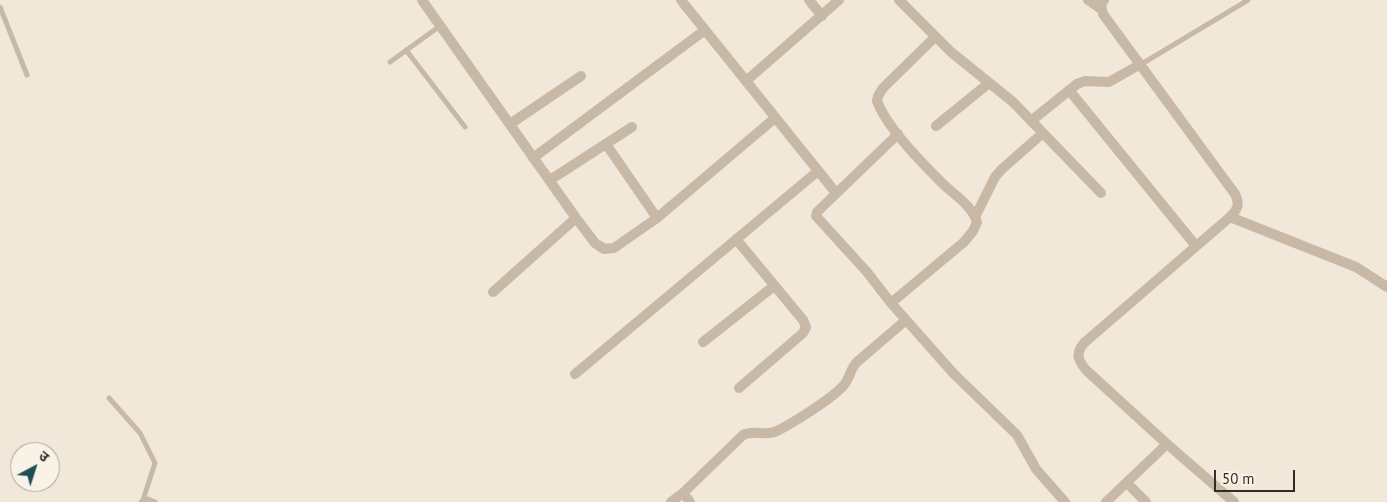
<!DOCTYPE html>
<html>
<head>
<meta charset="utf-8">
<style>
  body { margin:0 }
  #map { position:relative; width:1387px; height:502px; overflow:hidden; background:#f1e8da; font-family:"PT Sans","Noto Sans Devanagari",sans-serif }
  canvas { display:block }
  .north { position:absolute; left:10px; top:442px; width:50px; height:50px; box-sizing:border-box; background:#f9f2e6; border:1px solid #aba39a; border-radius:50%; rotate:40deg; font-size:14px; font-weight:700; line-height:20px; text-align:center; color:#352c27 }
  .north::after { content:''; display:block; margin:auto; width:18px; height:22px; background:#1e4d55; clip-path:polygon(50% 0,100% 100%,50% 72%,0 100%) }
  .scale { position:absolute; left:1214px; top:470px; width:81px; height:22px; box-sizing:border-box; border:2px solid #352c27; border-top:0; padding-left:6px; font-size:15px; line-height:18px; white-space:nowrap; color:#352c27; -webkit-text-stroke:4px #f9f2e6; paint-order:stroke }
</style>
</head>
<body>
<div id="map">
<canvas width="1387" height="502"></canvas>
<div class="north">उ</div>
<div class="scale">50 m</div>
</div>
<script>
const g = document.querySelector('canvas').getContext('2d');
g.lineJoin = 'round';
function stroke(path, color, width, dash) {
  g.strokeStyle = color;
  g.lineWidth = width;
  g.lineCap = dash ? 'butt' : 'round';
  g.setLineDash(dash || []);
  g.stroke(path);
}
stroke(new Path2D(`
  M0,7l27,68
  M406,50l59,77
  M390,62l50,-36
  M1140,65l108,-65
  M109,398l31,35 15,30 -12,37
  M141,502l7,-3 7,3`), '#c8b9a6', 5);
stroke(new Path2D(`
  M422,0l154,218 19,25 9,6 10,-1 43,-30 118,-100
  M681,0l155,193
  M809,0l13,16
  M899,0l52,52 62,50 88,91
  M1088,0l13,9
  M1104,0l-3,5 2,9 132,180c5,10 3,15 -5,23l-146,126c-9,11 -6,17 2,27l81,74
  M746,81l93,-81
  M1069,90l127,156
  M1031,121l46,-37 8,-3 24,1 30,-17
  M510,124l71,-48
  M936,126l53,-43
  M898,134l-81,78 -1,4 51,56 24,31 63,71 63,61 19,34 29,33
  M606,144l51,74
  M533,158l172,-128
  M550,180l82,-53
  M975,217l20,-40 7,-8 41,-36
  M1230,217l126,50 31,20
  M736,239l67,81 3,7 -3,6 -64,55
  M493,292l83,-74
  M891,303l73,-61 9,-11 4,-9c-4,-15 -22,-27 -33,-37 -21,-21 -57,-57 -67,-84l1,-5 5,-8 52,-51
  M703,342l71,-56
  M575,374l243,-203
  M1127,483l19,19
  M683,493l60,-58c11,-6 22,2 34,-4 16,-8 56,-33 67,-46 6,-7 6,-16 13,-23l49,-42
  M671,502l12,-9 7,9
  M1106,502l61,-58 67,58`), '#c8b9a6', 10);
</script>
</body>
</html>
